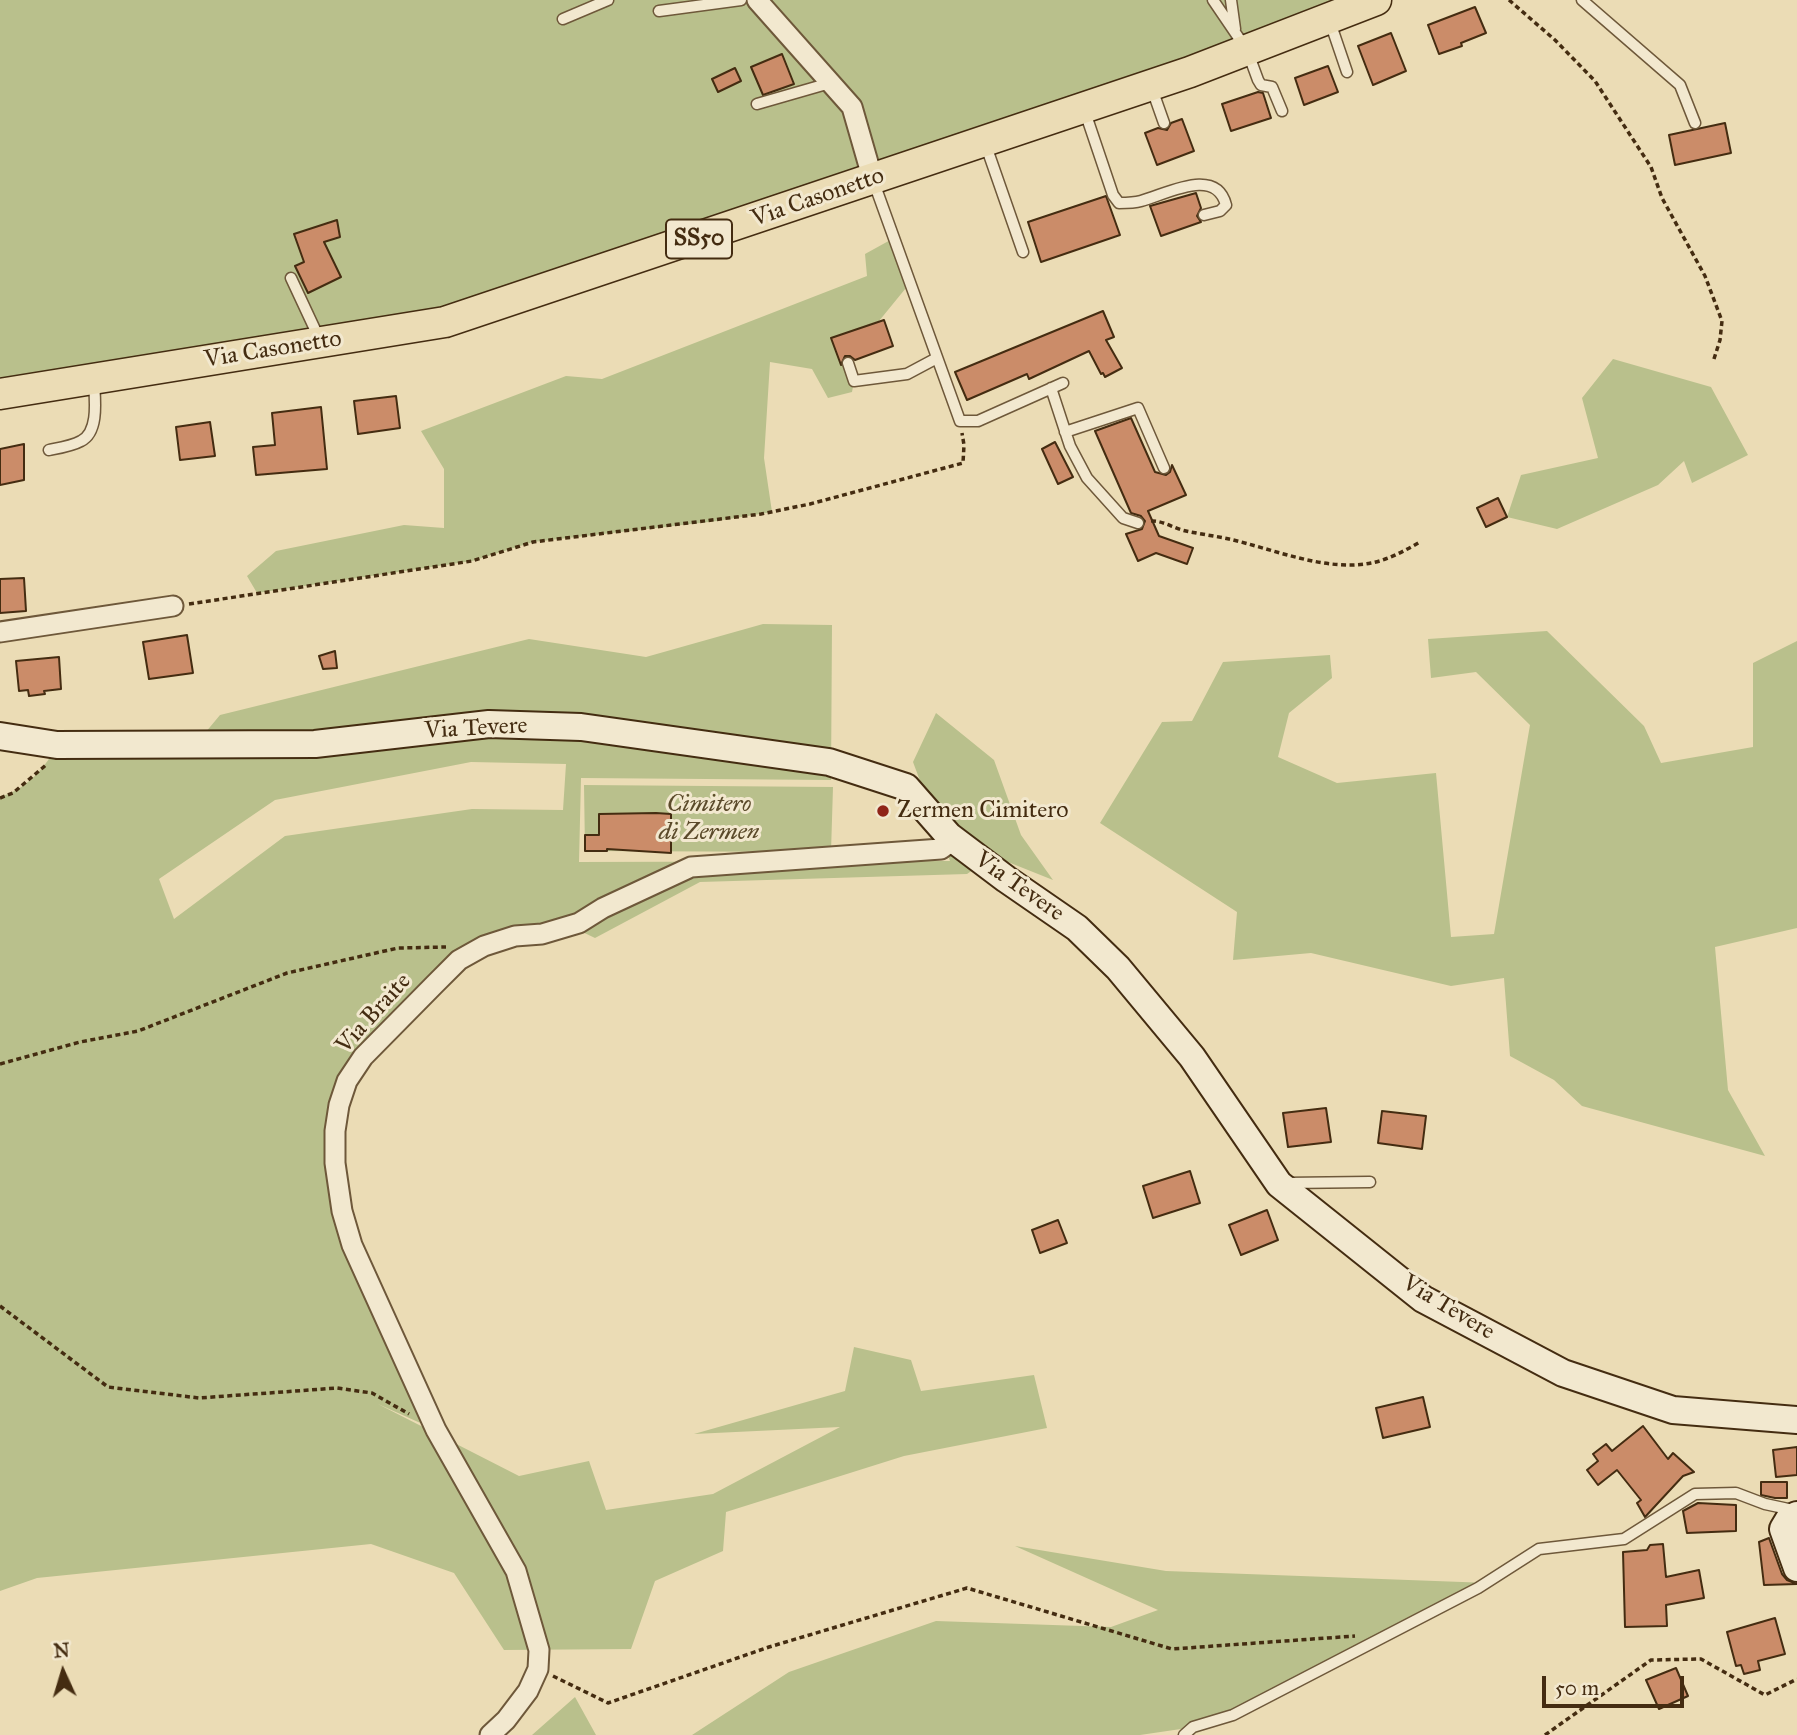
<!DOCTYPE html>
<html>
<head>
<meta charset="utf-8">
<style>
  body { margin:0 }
  #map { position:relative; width:1797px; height:1735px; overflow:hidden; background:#ebdcb5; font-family:"IM FELL Great Primer",serif }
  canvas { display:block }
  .north { position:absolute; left:28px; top:1637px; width:70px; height:70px; -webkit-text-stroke:5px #f2e8cf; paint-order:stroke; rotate:356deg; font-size:19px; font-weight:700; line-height:28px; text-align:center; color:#442c11 }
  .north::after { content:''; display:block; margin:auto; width:24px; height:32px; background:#442c11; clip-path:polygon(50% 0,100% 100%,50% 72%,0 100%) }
  .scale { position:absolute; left:1542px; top:1676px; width:142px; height:32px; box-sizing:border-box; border:4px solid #442c11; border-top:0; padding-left:9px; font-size:21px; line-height:24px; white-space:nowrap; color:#442c11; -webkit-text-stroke:5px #f2e8cf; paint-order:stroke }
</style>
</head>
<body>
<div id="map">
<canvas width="1797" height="1735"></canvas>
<div class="north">N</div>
<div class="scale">50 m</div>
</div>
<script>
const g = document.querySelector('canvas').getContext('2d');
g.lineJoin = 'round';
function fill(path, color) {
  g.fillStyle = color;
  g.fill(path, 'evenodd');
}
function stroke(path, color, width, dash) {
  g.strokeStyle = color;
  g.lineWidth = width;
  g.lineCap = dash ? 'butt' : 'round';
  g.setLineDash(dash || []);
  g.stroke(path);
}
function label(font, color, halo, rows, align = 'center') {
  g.font = font + ' "IM FELL Great Primer",serif';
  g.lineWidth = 6;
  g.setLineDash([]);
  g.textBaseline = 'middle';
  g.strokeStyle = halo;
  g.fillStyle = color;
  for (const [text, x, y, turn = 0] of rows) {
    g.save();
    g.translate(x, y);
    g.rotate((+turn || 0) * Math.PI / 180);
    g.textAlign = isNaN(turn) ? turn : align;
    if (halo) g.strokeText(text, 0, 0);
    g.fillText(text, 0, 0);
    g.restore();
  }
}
fill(new Path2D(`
  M0,0h1338l-106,44 -690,247 -542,92z
  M894,238l16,45 -31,38 -48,17 10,27 7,-2 6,18 -2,11 -24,6 -16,-29 -42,-7 -6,96 8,54 -55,9 -184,21 -61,19 -215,32 -10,-17 29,-25 128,-26 40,3v-59l-23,-38 145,-55 36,3 265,-103 -2,-22z
  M1613,359l98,28 37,68 -56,28 -8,-22 -26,24 -101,44 -50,-12 14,-42 77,-17 -16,-60z
  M763,624l69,1 -1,155 -250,-2 -2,84 371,-1 -37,-99 23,-49 58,47 27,75 32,45 -60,-24 -26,18 -267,8 -105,56 -25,-12 -86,20 -87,78 -58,81 3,106 94,219 -58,-26 141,72 70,-15 17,49 107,-16 127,-67 -146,7 151,-43 9,-44 57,13 10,31 113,-16 13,53 -143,28 -178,56 -3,39 -68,30 -24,68 -127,1 -50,-77 -83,-29 -334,34 -37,13v-794c25,-7 46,-29 57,-52h138l25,-30 309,-76 117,18zM471,762l95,2 -3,46 -91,-1 -187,27 -111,83 -15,-40 116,-79z
  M1547,631l97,95 17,37 92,-16v-84l44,-22v287l-82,19 13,143 37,66 -183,-50 -28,-26 -44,-24 -6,-78 -53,8 -140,-33 -78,7 4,-48 -137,-89 62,-101 30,-1 31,-59 107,-7 2,23 -43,35 -11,44 59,26 99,-10 15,164 43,-3 36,-209 -54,-53 -45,6 -3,-39z
  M584,785l249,2 -2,65 -246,-1z
  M1015,1546l151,25 323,12 -274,141 -75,11h-448l97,-63 147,-51 175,6 47,-17z
  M575,1697l21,38h-64z`), '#b9c08c');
const building = new Path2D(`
  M1475,7l11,26 -25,10 1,3 -23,8 -11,-29z
  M1391,33l15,38 -33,14 -15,-39z
  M782,54l12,30 -31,11 -12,-28z
  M1328,66l10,26 -34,13 -9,-27z
  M735,68l6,13 -23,11 -6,-13z
  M1258,92l5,1 8,25 -40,13 -9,-27z
  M1182,119l12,32 -37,14 -12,-32 13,-5 9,2 4,-7z
  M1725,123l6,30 -56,12 -6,-30z
  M1196,193l5,15 -4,8 4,6 -40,14 -11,-30z
  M1106,196l14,39 -79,27 -13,-40z
  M337,220l3,17 -16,5 17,35 -33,16 -13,-27 9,-4 -10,-28z
  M1103,311l11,26 -8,3 16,28 -17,9 -2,-4 -2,1 -12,-23 -60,28 -2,-5 -60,26 -12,-28z
  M884,320l9,26 -38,14 -5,-4h-5l-4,9 -10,-27z
  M396,396l4,32 -42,6 -4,-33z
  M321,407l6,62 -71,6 -3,-28 22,-2 -3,-32z
  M1131,418l24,54 11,3 4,-3 2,-7 14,30 -38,16 11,25 34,12 -6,16 -31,-11 -18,8 -12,-27 16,-5 3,-8 -4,-5 -10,-3 -36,-82z
  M210,422l5,34 -35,4 -4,-33z
  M1055,442l18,35 -15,7 -16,-35z
  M24,444v36l-24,5v-36z
  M1498,498l9,19 -21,10 -9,-19z
  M24,578l2,33 -26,2v-34z
  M187,635l6,38 -44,6 -6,-37z
  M335,651l2,17 -14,1 -4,-13z
  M59,657l2,32 -17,2 1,3 -16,2 -1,-6 -9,1 -3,-30z
  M656,813l15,1v39l-64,-4v2h-22v-16h14v-21z
  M1326,1108l5,34 -43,5 -5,-34z
  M1382,1111l44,5 -4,33 -44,-6z
  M1190,1171l10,32 -47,15 -10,-32z
  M1267,1210l11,30 -37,15 -12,-30z
  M1058,1220l9,23 -27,10 -8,-23z
  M1423,1397l7,30 -47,11 -7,-30z
  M1643,1426l25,33 5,-6 21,19 -11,4 -38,41 -8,-14 4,-3 -24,-30 -19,15 -11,-15 11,-9 -5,-7 13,-10 6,7z
  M1797,1447v28l-21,2 -3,-27z
  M1761,1482h26v16h-12l-14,-3z
  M1698,1503l38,2v26l-49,2 -4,-22z
  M1769,1538l13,36 5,6 10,4 -33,1 -5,-43z
  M1663,1544l3,33 33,-7 5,28 -38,7 1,21 -42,1 -2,-75 24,-2 3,-5z
  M1775,1618l10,36 -27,7 2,9 -16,4 -3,-9 -5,1 -9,-34z
  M1676,1668l12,28 -29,13 -13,-29z`);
fill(building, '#cb8c69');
stroke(building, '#442c11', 2);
const lane = new Path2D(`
  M1213,0l34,50 11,30 3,5 11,2 10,24
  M1231,0l4,29
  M1582,0l98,85 15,38
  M659,11l82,-11
  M563,19l45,-19
  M1330,22l17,50
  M1152,89l12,34
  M757,104l73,-21
  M1085,112l28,83 6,8c8,0 15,0 22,-2 26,-7 75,-35 85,4l-6,6 -16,4
  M985,143l38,109
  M873,180l87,241h18l85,-38
  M291,278l28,60
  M848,363l6,18 53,-7 30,-16
  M1051,388l19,58 17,32 36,40 15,5
  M1065,432l73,-24 26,60
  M49,450c10,-2 23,-4 32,-9 18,-9 14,-41 13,-58
  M1286,1183l84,-1
  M1184,1735l9,-8 40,-12 245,-127 61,-39 85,-10 71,-45 41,-1 29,11 28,6`);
const street = new Path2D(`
  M757,0l95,107 21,73
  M0,632l173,-26
  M490,1735l16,-15 22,-29 10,-22 1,-19 -23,-79 -80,-141 -84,-185 -10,-34 -7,-48v-32l4,-26 8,-24 16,-24 72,-73 24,-24 25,-14 31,-10 27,-2 37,-11 24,-15 88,-41 250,-18 13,-9`);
const secondary = new Path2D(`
  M0,736l57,9 258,-1 174,-20 92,3 248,35 77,25 43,49 57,43 71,49 41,40 74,89 87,127 144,115 140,74 110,37 124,10
  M1797,1515l-8,4 -6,10 14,39`);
const primary = new Path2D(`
  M0,394l445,-72 745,-250 186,-72`);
stroke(lane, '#6e583a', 13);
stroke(street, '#6e583a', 23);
stroke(secondary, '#442c11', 30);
stroke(primary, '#442c11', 33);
stroke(new Path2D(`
  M1509,0l46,40 40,41 56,86 11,31 43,78 17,45 -2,19 -7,22
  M1151,521c11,-1 24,8 35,10 14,3 29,5 43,8 44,10 97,33 142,24 17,-3 35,-13 49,-21
  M189,604l283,-43 61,-19 228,-28 49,-10 153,-41 1,-18 -2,-12
  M0,798l13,-5 33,-28
  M0,1064l80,-22 58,-11 149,-58 111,-25 48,-1
  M0,1306l108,81 91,11 138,-10 35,5 37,21
  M553,1676l55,27 161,-56 198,-59 205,61 183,-13
  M1545,1735l106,-75 50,-1 64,36 32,-16`), '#442c11', 3.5, [5, 3.5]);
stroke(lane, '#f2e8cf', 10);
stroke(street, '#f2e8cf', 19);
stroke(secondary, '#f2e8cf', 26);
stroke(primary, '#ebdcb5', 30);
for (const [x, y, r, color] of [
  [883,811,7,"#8f2418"]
]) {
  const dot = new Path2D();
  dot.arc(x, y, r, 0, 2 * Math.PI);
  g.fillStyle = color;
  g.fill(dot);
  stroke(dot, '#f2e8cf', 2.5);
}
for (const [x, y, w] of [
  [699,239,66]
]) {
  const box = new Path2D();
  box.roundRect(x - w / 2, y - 19.5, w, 39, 5);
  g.fillStyle = '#f2e8cf';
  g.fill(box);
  stroke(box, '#442c11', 2);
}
label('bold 23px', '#442c11', null, [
  ["SS50",699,239]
]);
label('24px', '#442c11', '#f2e8cf', [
  ["Via Casonetto",818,198,-19],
  ["Via Casonetto",273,350,-9],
  ["Via Tevere",476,729,-3],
  ["Via Tevere",1019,887,35],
  ["Via Braite",374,1014,-48],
  ["Via Tevere",1448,1308,31]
]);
label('italic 24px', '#5b4a2a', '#f2e8cf', [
  ["Cimitero",709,805],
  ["di Zermen",709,833]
]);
label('24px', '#442c11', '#f2e8cf', [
  ["Zermen Cimitero",897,811]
], 'left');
</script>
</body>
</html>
